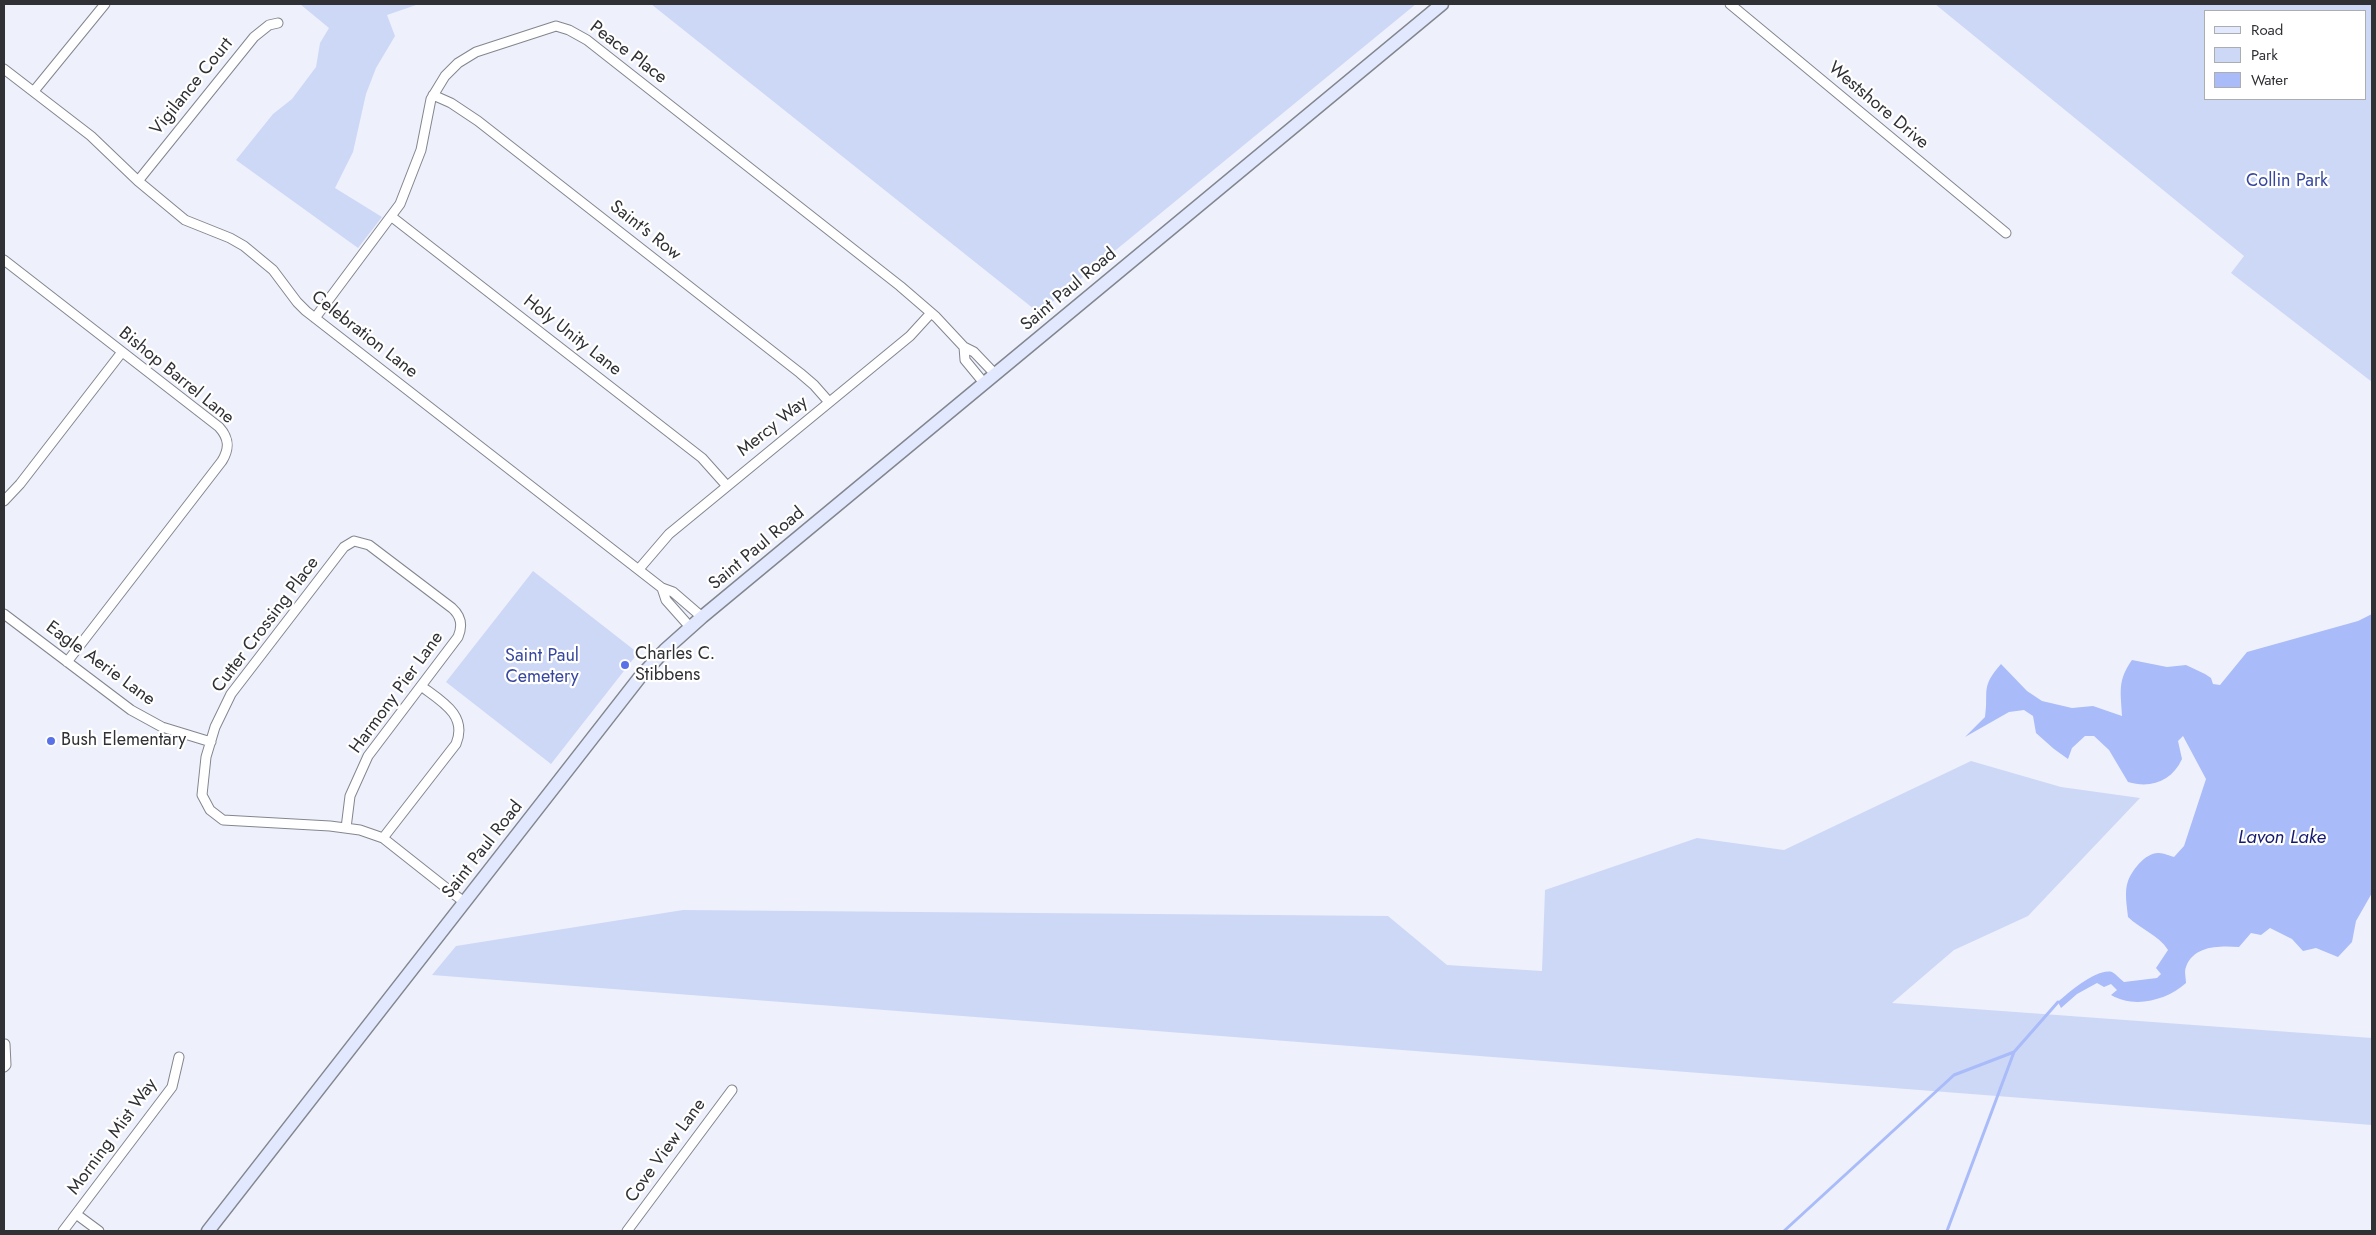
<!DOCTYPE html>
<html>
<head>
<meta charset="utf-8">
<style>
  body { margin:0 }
  #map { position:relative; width:2376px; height:1235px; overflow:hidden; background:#eef1fb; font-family:Jost,sans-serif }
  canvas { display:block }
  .frame { position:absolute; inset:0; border:5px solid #303135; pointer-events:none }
  .legend { position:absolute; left:2204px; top:10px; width:162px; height:90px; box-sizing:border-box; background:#fff; border:1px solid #acadae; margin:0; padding:6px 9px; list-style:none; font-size:15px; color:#303135 }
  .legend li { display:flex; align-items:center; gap:10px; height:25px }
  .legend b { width:25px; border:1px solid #acadae }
</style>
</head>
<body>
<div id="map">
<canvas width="2376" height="1235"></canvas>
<div class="frame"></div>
<ul class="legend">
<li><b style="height:6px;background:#e2e8fd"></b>Road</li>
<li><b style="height:14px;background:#cdd8f7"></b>Park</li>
<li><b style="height:14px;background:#a9bbf9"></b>Water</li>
</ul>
</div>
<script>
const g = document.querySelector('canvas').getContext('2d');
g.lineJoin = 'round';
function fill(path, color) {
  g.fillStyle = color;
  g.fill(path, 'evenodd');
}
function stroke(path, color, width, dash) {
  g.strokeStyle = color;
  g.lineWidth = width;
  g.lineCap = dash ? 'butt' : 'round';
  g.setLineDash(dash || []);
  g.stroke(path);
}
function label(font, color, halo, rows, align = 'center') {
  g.font = font + ' Jost,sans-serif';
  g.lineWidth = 4.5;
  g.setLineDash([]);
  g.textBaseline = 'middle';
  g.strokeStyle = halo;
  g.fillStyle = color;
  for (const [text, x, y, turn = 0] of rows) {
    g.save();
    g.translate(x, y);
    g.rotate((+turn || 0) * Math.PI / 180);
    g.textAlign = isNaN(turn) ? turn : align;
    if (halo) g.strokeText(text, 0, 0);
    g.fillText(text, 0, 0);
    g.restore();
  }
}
fill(new Path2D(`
  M300,4h119l-32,11 8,21 -19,32 -10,26 -13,58 -18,36 47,29 -24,31 -122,-88 37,-46 19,-15 24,-32 4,-24 9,-15z
  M651,4h765l-377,309z
  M1935,4h437v378l-141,-109 13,-17zM2205,11h160v88h-160z
  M533,571l105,82 -87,111 -105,-82z
  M1971,761l90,26 79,11 -112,118 -74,34 -62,53 480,35v87l-1940,-150 24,-29 227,-36 705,6 59,49 95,6 3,-81 152,-52 87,12z`), '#cdd8f7');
fill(new Path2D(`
  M2372,614v279l-16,28 -4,21 -14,15 -22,-9 -13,3 -11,-12 -22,-11 -9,7 -10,-2 -12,14c-19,-1 -45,-2 -53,20 -2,4 0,11 0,16 -19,17 -51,26 -75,12l6,-5 -6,-6 -7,3 -7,-4 -20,11 -16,14 -3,-6c11,-10 39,-34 54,-30 4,2 8,7 12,10l33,-4 4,-4 -5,-6 12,-18c-9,-15 -28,-21 -40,-33 -1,-11 -4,-25 0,-36 4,-11 18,-29 31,-28 5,0 11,3 15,4l10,-11 22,-67 -23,-43 -5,5 4,18c-10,22 -31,30 -54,23l-19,-32 -15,-14h-9l-13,12 -4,11 -14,-10 -18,-16 -3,-17 -9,-6 -15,2 -44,25 20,-20c4,-27 -5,-29 16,-53l26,27 15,10 30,7 21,-2 29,10c-1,-24 -5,-35 10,-56l35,7 19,-2 19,9 6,4 2,6 7,1 27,-33 111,-31z`), '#a9bbf9');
stroke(new Path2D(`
  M1784,1231l170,-156 60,-23
  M1947,1231l67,-179 44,-50`), '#a9bbf9', 3);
const street = new Path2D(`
  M1730,4l276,229
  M4,69l87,67 47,45 47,39 45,18 14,8 29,24 24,32 9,9 356,277
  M34,91l71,-87
  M433,95l18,8 27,18 322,252 14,12 15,17
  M138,181l116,-144 15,-12 9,-2
  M392,217l310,241 25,28
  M4,260l215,167c10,11 11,21 3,34l-155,201
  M315,318l85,-114 21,-54 10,-51 14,-23 13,-13 18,-11 80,-26 13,4 18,10 313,246 36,31 28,30
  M984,383l-19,-23 -1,-13 10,5 21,22
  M4,501l16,-17 102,-132
  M639,569l30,-35 241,-198 21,-23
  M4,614l127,96 31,17 49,15
  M690,627l-24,-27 -4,-12 11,4 29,25
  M346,828l4,-32 18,-40 90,-119c5,-12 3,-21 -6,-29l-83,-63 -15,-4 -10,6 -113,147 -16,33 -9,30 -4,38 8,15 13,10 107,6 30,4 23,8 81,64
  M383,838l73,-94c12,-29 -15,-43 -35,-58
  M4,1067l2,-2 -1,-21
  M76,1214l23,17
  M63,1231l109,-144 7,-30
  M627,1231l105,-141`);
const secondary = new Path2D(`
  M208,1231l432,-554 25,-27 37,-33 740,-613`);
stroke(street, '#83868e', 11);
stroke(secondary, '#83868e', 15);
stroke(street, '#fff', 9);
stroke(secondary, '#e2e8fd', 12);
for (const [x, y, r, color] of [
  [625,665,5,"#5971e8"],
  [51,741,5,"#5971e8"]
]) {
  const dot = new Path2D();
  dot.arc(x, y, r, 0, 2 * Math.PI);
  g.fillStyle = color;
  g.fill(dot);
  stroke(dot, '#fff', 2);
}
label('18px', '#303135', '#fff', [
  ["Peace Place",628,53,37],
  ["Vigilance Court",192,87,-51],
  ["Westshore Drive",1878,106,40],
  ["Saint's Row",645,231,38],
  ["Saint Paul Road",1069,290,-40],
  ["Celebration Lane",364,335,38],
  ["Holy Unity Lane",572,336,38],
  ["Bishop Barrel Lane",176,376,39],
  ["Mercy Way",773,427,-39],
  ["Saint Paul Road",757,549,-40],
  ["Cutter Crossing Place",266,625,-53],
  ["Eagle Aerie Lane",100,664,36],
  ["Harmony Pier Lane",397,693,-54],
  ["Saint Paul Road",483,850,-52],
  ["Morning Mist Way",113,1137,-54],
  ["Cove View Lane",666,1151,-54]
]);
label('18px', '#37479f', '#fff', [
  ["Collin Park",2287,182],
  ["Saint Paul",542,657],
  ["Cemetery",542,678]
]);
label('18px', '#303135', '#fff', [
  ["Charles C.",635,655],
  ["Stibbens",635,676],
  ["Bush Elementary",61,741]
], 'left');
label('italic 19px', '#171b70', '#fff', [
  ["Lavon Lake",2282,838]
]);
</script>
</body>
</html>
